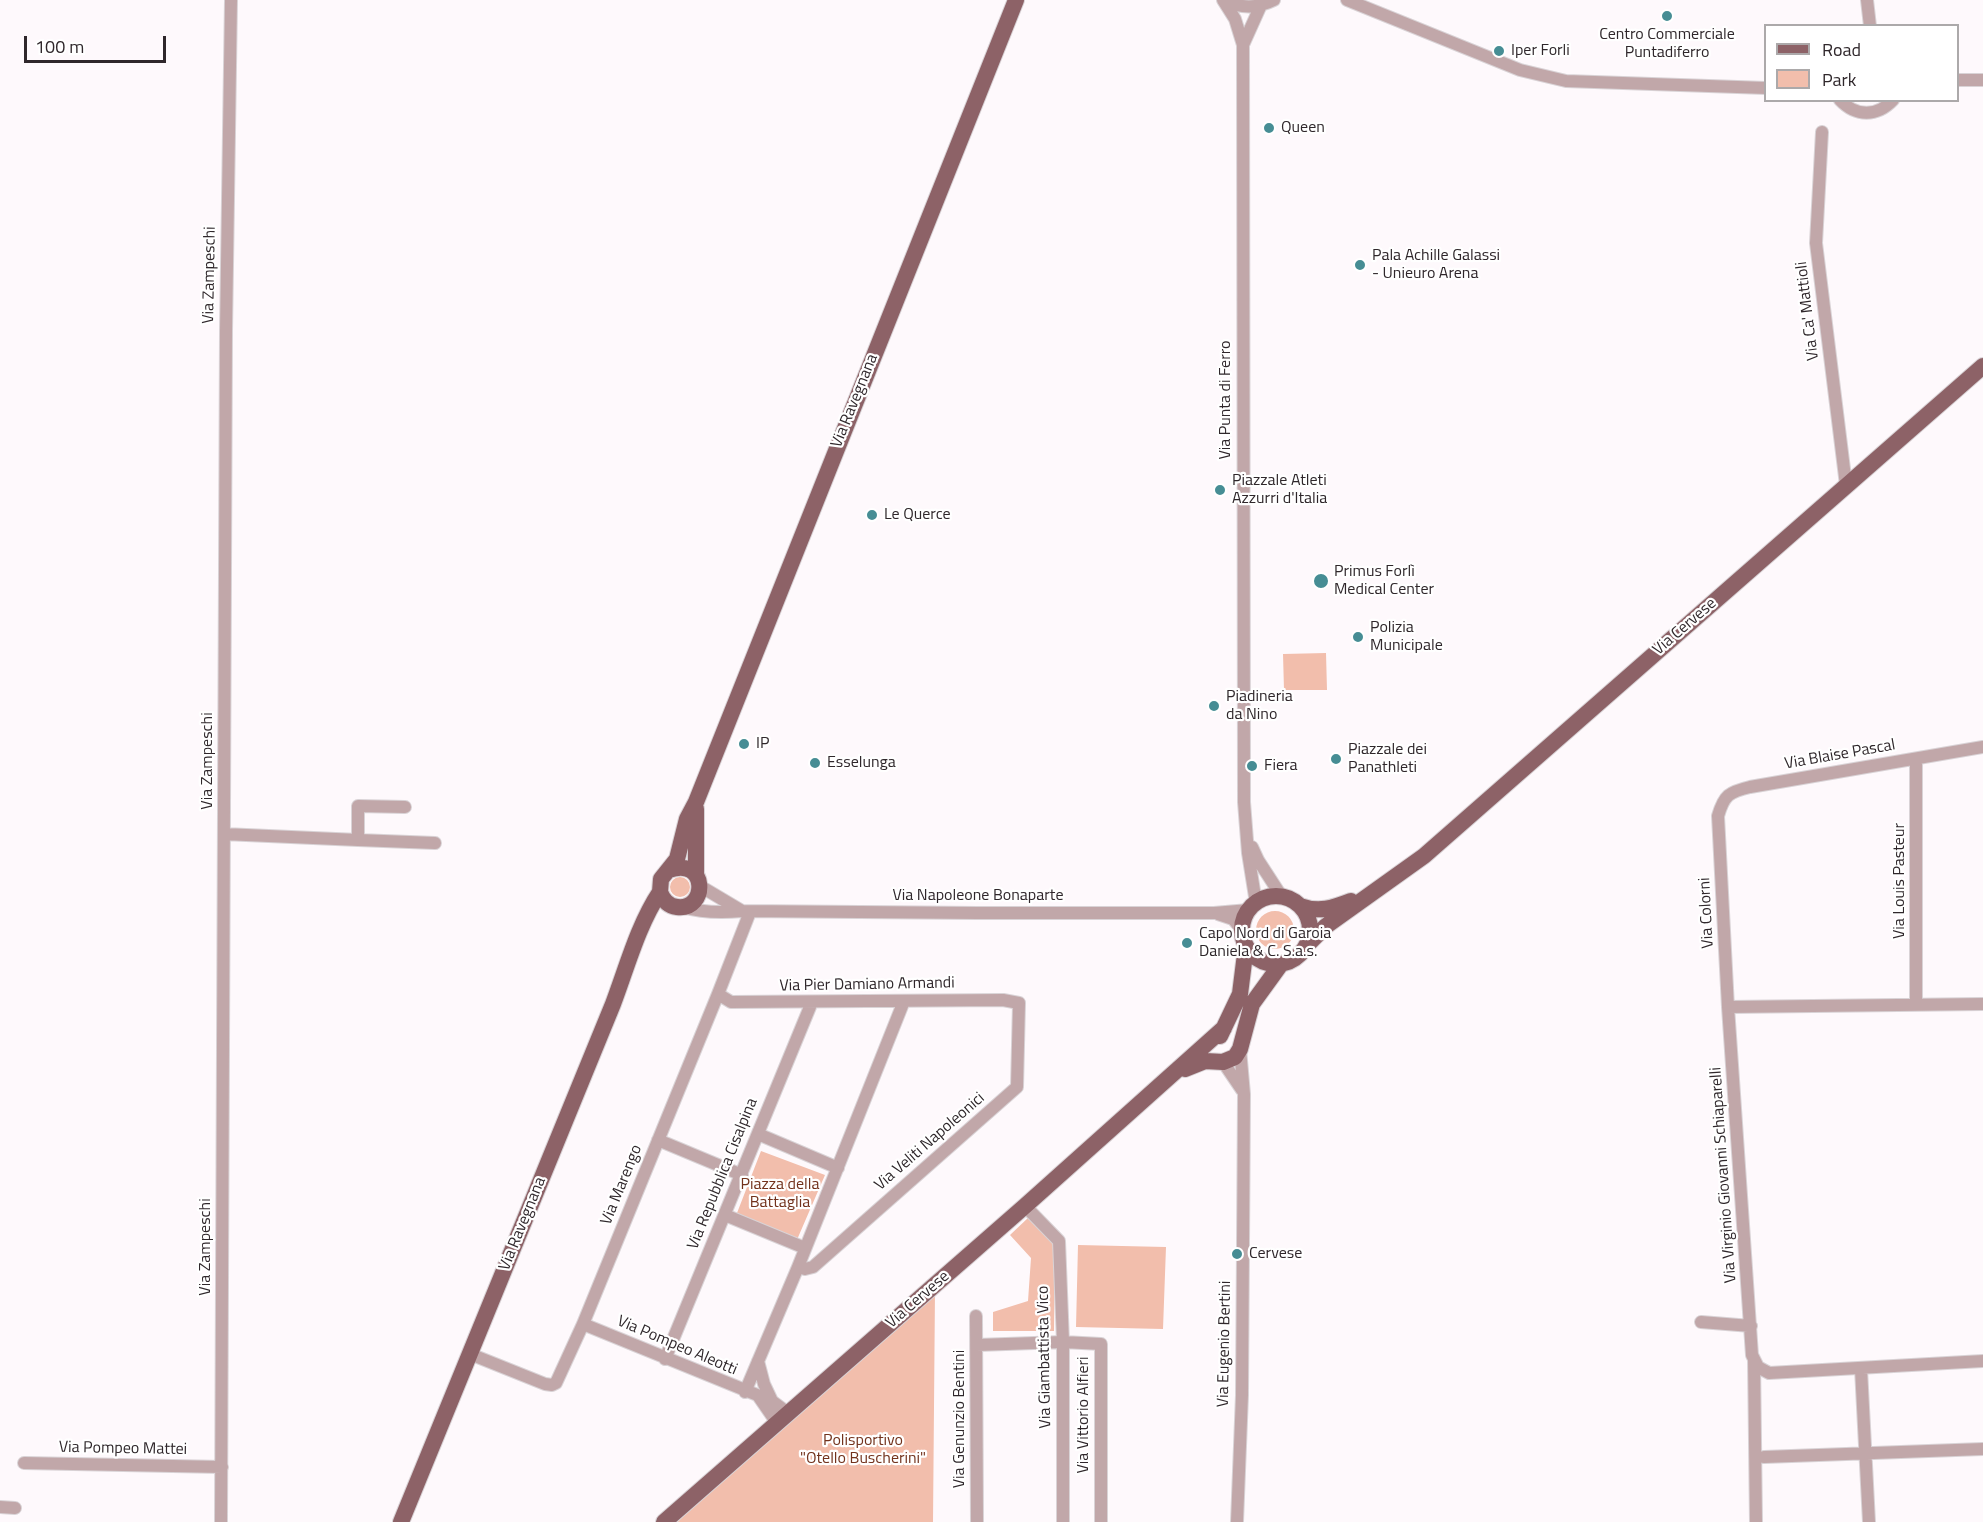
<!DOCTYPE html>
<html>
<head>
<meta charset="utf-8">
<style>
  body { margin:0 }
  #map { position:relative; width:1983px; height:1522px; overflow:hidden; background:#fef9fc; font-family:"Titillium Web",sans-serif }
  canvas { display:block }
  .legend { position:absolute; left:1764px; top:24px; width:195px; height:78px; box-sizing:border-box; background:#fff; border:2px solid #aca9aa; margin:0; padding:8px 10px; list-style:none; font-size:18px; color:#2f272b }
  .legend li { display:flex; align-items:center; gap:12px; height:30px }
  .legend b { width:30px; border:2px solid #aca9aa }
  .scale { position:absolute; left:24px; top:36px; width:142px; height:27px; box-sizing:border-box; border:3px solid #2f272b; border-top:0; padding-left:8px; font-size:18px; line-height:21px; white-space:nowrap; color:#2f272b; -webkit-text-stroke:4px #fff; paint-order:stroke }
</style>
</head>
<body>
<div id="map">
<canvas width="1983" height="1522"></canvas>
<ul class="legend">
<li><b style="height:8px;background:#8d6267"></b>Road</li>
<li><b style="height:16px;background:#f2beac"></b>Park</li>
</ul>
<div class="scale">100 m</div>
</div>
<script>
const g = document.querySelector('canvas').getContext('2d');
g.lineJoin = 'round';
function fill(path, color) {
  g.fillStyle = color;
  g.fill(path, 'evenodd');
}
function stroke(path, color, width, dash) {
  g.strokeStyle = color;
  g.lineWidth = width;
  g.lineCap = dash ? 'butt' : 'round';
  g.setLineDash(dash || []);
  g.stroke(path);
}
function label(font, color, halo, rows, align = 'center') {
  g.font = font + ' "Titillium Web",sans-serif';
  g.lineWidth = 4.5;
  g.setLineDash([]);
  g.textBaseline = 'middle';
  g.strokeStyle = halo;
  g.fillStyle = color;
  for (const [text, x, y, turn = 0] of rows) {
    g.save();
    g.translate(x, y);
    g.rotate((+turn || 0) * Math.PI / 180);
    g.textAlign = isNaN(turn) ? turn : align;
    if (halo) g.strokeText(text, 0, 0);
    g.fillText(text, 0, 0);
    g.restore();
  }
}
fill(new Path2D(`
  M1326,653l1,37h-43l-1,-36z
  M670 887a10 10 0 1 1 20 0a10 10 0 1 1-20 0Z
  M1256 930a19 19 0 1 1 38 0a19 19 0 1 1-38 0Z
  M761,1151l64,24 -29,67 -59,-29z
  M1029,1217l26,28 -1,86h-61v-19l35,-11 3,-43 -21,-23z
  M1078,1245l88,2 -3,82 -87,-2z
  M935,1291l-2,231h-260z`), '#f2beac');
const minor = new Path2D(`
  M1223,0l12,19 8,26
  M1225,0c16,9 33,8 49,0
  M1347,0l173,70 46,11 200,7
  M1867,0l3,26
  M1958,80h25
  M1840,100c16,17 37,17 53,0
  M1822,132l-6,111 30,242
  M405,807l-47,-1v34l77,3
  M224,834l134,6
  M1252,847l6,13 24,37
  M700,886l42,25
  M1256,903l-8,-50 -4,-51 -1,-757 18,-40
  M683,907c20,6 38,6 59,4l236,2h236l35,-3
  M1218,914l15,5 9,11
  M718,994l13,8 272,-2 16,3 -2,84 -204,180 -8,2 -7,-2
  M1916,1004v-245
  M1983,1004l-255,3 24,348 6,12 11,6 214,-12
  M1728,1007l-10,-191c6,-21 11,-24 32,-29l233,-40
  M1223,1062l19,28
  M758,1134l80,34
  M658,1140l84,35
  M1025,1206l34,35 4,101v180
  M725,1215l80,33
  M976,1316l1,206
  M1701,1322l50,4
  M583,1324l189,77 16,12
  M977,1345l86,-3 38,2v178
  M470,1354l75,30 7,1 4,-2 27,-59 135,-330 32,-82
  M665,1359l147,-357
  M1754,1359l2,163
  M758,1361l6,23 8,17
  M1861,1369l8,153
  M745,1392l53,-125 106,-266
  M759,1397l18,26
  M1764,1457l219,-8
  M24,1463l198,4
  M0,1507l15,1
  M221,1522l5,-1191 5,-331
  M1237,1522l5,-127 2,-301 -4,-45`);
const major = new Path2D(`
  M669,870c39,-14 39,41 8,37 -9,-1 -14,-7 -17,-15l1,-13 16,-20 10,-40 9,-17 320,-802
  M696,875v-66
  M1242 930a34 34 0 1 1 68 0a34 34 0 1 1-68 0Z
  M1300,906c19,7 33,2 51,-5
  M1307,945l19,-19 98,-70 559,-490
  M1220,1036l20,-42 6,-48
  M1185,1069l20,-8 18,1 12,-5 5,-8 12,-45 29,-40
  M401,1522l212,-518c14,-37 25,-79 47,-112
  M664,1522l361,-316 199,-178`);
stroke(minor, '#d9d3d6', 14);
stroke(major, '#d9d3d6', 18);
stroke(minor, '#c1a7a9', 12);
stroke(major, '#8d6267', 16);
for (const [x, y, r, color] of [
  [1667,16,6,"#468d94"],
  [1499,51,6,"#468d94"],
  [1269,128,6,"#468d94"],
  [1360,265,6,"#468d94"],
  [1220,490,6,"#468d94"],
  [872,515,6,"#468d94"],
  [1321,581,8,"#468d94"],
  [1358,637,6,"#468d94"],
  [1214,706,6,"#468d94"],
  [744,744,6,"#468d94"],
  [1336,759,6,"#468d94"],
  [815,763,6,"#468d94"],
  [1252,766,6,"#468d94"],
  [1187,943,6,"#468d94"],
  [1237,1254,6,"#468d94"]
]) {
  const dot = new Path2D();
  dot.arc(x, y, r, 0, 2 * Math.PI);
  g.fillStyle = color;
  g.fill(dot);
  stroke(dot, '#fff', 2);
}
label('16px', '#2f272b', '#fff', [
  ["Centro Commerciale",1667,35,"center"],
  ["Puntadiferro",1667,53,"center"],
  ["Iper Forli",1511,51],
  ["Queen",1281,128],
  ["Pala Achille Galassi",1372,256],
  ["- Unieuro Arena",1372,274],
  ["Piazzale Atleti",1232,481],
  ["Azzurri d'Italia",1232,499],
  ["Le Querce",884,515],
  ["Primus Forlì",1334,572],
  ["Medical Center",1334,590],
  ["Polizia",1370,628],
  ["Municipale",1370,646],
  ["Piadineria",1226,697],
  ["da Nino",1226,715],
  ["IP",756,744],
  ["Piazzale dei",1348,750],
  ["Panathleti",1348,768],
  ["Esselunga",827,763],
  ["Fiera",1264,766],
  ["Capo Nord di Garoia",1199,934],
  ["Daniela & C. S.a.s.",1199,952],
  ["Cervese",1249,1254]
], 'left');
label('16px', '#2f272b', '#fff', [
  ["Via Zampeschi",210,275,-89],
  ["Via Ca' Mattioli",1808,311,-97],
  ["Via Punta di Ferro",1226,400,-90],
  ["Via Ravegnana",855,401,-68],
  ["Via Cervese",1685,627,-41],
  ["Via Blaise Pascal",1840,755,-10],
  ["Via Zampeschi",208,761,-90],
  ["Via Louis Pasteur",1900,881,-90],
  ["Via Napoleone Bonaparte",978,896],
  ["Via Colorni",1707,913,-93],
  ["Via Pier Damiano Armandi",867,985,-1],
  ["Via Veliti Napoleonici",930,1142,-41],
  ["Via Repubblica Cisalpina",723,1174,-68],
  ["Via Virginio Giovanni Schiaparelli",1724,1175,-94],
  ["Via Marengo",622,1185,-68],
  ["Via Ravegnana",523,1224,-68],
  ["Via Zampeschi",206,1247,-90],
  ["Via Cervese",918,1300,-41],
  ["Via Eugenio Bertini",1225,1344,-89],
  ["Via Pompeo Aleotti",677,1346,23],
  ["Via Giambattista Vico",1045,1357,-91],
  ["Via Vittorio Alfieri",1084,1415,-90],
  ["Via Genunzio Bentini",960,1419,-90],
  ["Via Pompeo Mattei",123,1449,1]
]);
label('16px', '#72321c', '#fff', [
  ["Piazza della",780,1185],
  ["Battaglia",780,1203],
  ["Polisportivo",863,1441],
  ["\"Otello Buscherini\"",863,1459]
]);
</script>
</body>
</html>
